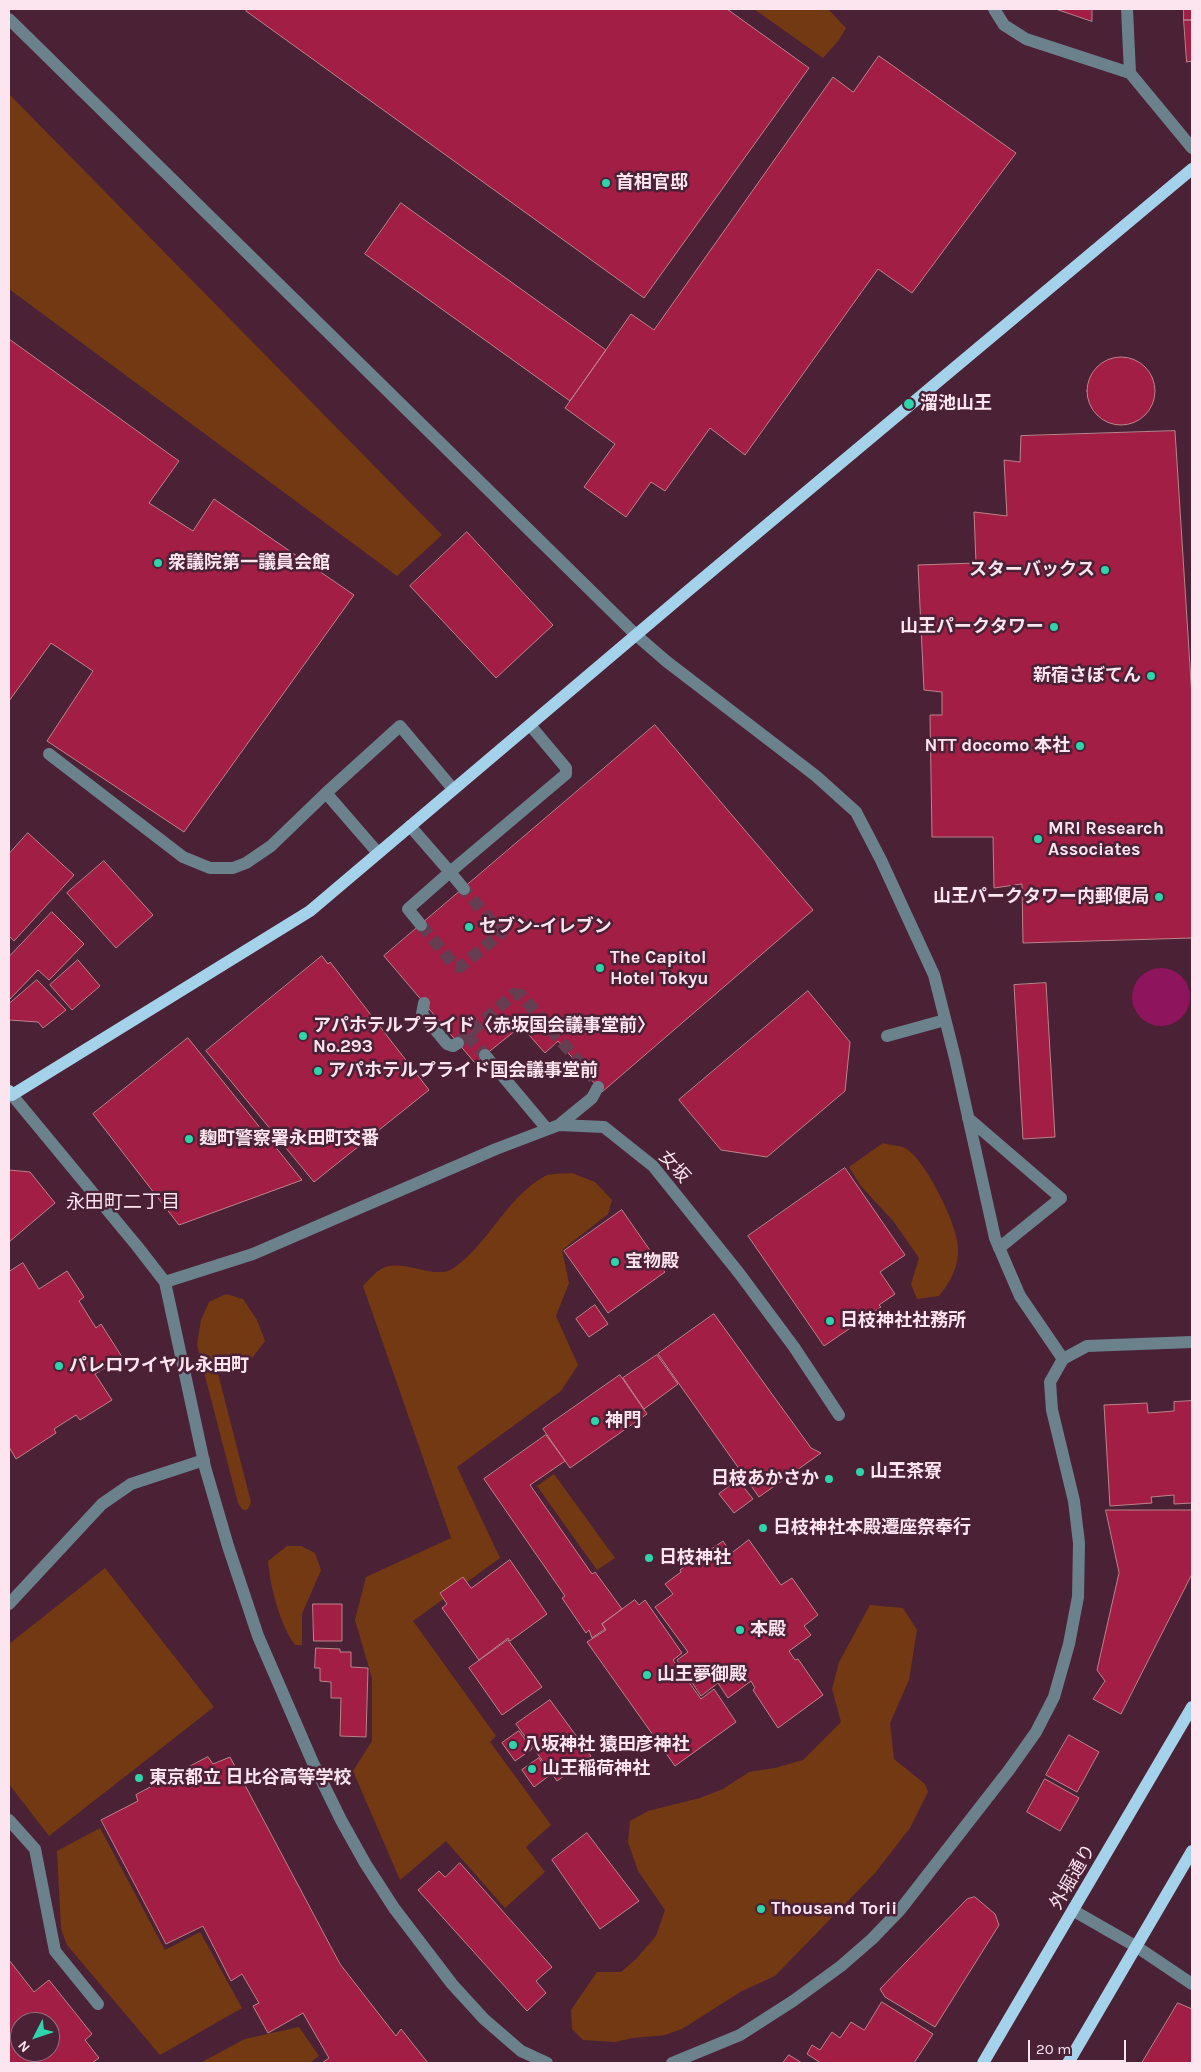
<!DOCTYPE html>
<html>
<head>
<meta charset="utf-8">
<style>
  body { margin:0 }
  #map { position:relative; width:1201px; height:2072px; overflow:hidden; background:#4b2136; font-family:Karla,sans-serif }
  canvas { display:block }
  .frame { position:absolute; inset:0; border:10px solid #fce5ef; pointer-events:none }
  .north { position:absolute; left:10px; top:2012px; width:50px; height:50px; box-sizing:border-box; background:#4b2136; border:1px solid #926f80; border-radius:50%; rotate:229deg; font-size:14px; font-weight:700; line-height:20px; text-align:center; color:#fce5ef }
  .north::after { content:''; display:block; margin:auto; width:18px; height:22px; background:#2ed4aa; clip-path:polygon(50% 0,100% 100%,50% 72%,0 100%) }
  .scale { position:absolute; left:1028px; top:2040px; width:98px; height:22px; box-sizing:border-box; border:2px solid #fce5ef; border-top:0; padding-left:6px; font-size:15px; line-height:18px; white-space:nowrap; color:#fce5ef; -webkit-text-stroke:4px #4b2136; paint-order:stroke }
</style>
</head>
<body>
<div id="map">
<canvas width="1201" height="2072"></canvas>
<div class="frame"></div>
<div class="north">N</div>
<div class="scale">20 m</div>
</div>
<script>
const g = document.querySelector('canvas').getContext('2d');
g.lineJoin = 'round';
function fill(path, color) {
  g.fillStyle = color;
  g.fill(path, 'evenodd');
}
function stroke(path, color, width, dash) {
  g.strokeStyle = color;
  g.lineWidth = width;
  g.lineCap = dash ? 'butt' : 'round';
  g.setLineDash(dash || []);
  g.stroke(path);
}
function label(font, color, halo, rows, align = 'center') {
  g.font = font + ' Karla,"Noto Sans JP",sans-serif';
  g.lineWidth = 5;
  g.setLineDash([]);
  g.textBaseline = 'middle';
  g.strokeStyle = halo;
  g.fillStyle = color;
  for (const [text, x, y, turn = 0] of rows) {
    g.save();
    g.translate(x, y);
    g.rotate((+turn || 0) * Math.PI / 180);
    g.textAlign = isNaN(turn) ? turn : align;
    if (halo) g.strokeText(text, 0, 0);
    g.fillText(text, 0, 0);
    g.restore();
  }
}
fill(new Path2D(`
  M754,9h74l18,19 -7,12 -16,18z
  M9,94l433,441 -45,41 -388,-287z
  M883,1143c6,2 16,2 22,5 20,11 53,77 53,100 1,19 -8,34 -19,48l-22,3 -6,-15 8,-26 -25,-36 -33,-36 -12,-19z
  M572,1173l23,9 17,18 -4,14 -46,36 7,33 -13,33 22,49 -17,26 -104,76 43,91 -87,63 83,115 -6,6 61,83 -25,22 19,25 -40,36 -59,-67 -46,39 -47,-109 19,-30v-63l-17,-58 11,-43 85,-39 -88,-252c6,-6 13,-15 20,-18 21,-10 52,13 71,0 35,-25 53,-71 91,-92 7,-3 19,-2 27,-3z
  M226,1294l17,5 14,21 8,21 -12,16 -20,5 -16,8 34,132 -3,7 -3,1 -3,-1 -4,-6 -41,-158 4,-25 8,-18z
  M554,1474l61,84 -18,12 -60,-84z
  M287,1546h14l14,7 6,17 -19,44v31h-7c-15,-20 -25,-59 -27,-84z
  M105,1568l109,139 -165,129 -40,-52v-140z
  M870,1605l33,3 14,22 -8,50 -19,43 4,36 31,25 3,8 -18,36 -35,45 -100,103 -33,15 -60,38 -17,6 -32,3 -18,4 -32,-2 -11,-11 -1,-19 26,-38h24l15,-13 20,-23 9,-26 -27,-39 -10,-29 2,-21 18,-10 52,-13 23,-9 26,-17 26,-4 28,-8 38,-38 -9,-33 7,-27z
  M100,1828l65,122 35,-18 42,76 -82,47 -93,-110 -6,-16 -4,-78z
  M299,2027l20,29 -9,7h-110l45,-24z`), '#733913');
fill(new Path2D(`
  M1132 997a29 29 0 1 1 58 0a29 29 0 1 1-58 0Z`), '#8e145d');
const building = new Path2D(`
  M248,9h479l82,59 -165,230 -398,-287z
  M1056,9h36v12z
  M1184,9h8v11h-8z
  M1184,20h8v41l-5,1z
  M879,56l137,97 -104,140 -34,-24 -133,186 -35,-27 -45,63 -14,-9 -25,35 -42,-30 31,-43 -50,-36 66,-94 23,16 179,-253 20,15z
  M401,203l205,147 -36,51 -205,-147z
  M9,339l170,122 -30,42 44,28 21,-32 140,96 -170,237 -137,-91 46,-70 -42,-28 -42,58z
  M1087 391a34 34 0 1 1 68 0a34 34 0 1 1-68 0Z
  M1175,431l17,267v240l-169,5 -1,-59 -28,4 -1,-51h-61l-2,-122h12v-23l-18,-2 -6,-125 58,-2 -2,-51 33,4 -3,-56 16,2 1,-26z
  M467,532l86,93 -57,53 -86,-92z
  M655,725l158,185 -211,182 -44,-51 -13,12 -24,-27 -46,37 -91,-107z
  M28,833l46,42 -60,66 -5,-5v-82z
  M104,861l49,54 -37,33 -49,-55z
  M52,912l32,32 -35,36 -11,-10 -29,30v-43z
  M322,956l6,8 2,-2 99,128 -115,92 -108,-131z
  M78,960l22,26 -28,24 -22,-25z
  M37,980l29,30 -23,18 -5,-6 -29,-2v-16z
  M1046,983l9,154 -32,2 -9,-154z
  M808,991l42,51 -5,49 -78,66 -46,-7 -42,-50z
  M188,1038l114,142 -123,45 -86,-111z
  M845,1168l60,87 -25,17 15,22 -16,11 2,2 -57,39 -76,-110z
  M9,1170l21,2 25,31 -46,39z
  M622,1210l43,62 -57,41 -44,-62z
  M23,1263l16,26 28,-18 17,26 -5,4 17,27 5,-4 21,33 -27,17 17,26 -32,20 -4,-5 -22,14 2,4 -40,26 -7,-12v-175z
  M595,1305l13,19 -19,13 -13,-18z
  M714,1314l97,134 10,5 -62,44 -101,-143z
  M657,1355l21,29 -34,25 -21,-31z
  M620,1375l27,39 -77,54 -27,-39z
  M1192,1401v102l-18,1v-9l-23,2 1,6 -42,3 -6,-101 43,-2 1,10 26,-2v-9z
  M546,1435l19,26 -35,24 62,89 3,-2 27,37 -20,15 3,5 -13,9 -3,-8 -3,3 -24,-35 3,-2 -81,-117z
  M738,1480l15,19 -19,14 -15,-19z
  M1106,1510h86v64l-71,140 -28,-15 12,-18 -8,-11 22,-97z
  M749,1540l32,45 11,-7 26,37 -14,11 7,9 -22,16 6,9 3,-1 25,36 -45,33 -25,-38 2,-2 -4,-7 -23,17 -10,-15 -17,13 -24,-36 11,-8 -33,-45 18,-13 -8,-10 16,-12 -1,-2 29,-22 1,2 13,-9 8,12z
  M510,1560l37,54 -37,27 -2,-3 -29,22 -37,-52 5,-4 -7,-11 23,-16 8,11z
  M635,1600l4,5 6,-5 37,53 -9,7 28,39 13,-10 22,33 -61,44 -88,-124 19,-12 -4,-6z
  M313,1604h29v37h-28z
  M508,1640l34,47 -40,28 -33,-47z
  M316,1648l24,1v3h11v15l17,1 -2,69 -26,-1 1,-38h-10v-16l-11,-1v-13h-5z
  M550,1700l41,56 -34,25 -41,-57z
  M519,1731l13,18 -17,12 -13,-18z
  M1069,1735l30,17 -22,40 -31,-17z
  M208,1757l5,7 17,-7 110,207 56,72 5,-7 27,34h-106l7,-5 -26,-45 -35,20 -15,-27 6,-3 -17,-29 -11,7 -28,-55 -37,18 -65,-124 37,-19 -2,-6z
  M539,1758l11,17 -16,12 -12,-17z
  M1045,1779l34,19 -19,33 -33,-19z
  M587,1833l52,68 -39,28 -48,-69z
  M460,1863l92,104 -16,14 10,12 -19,18 -109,-121 21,-19 6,6z
  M975,1897l20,17 4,11 -64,102 -50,-30 -5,-8 87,-90z
  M9,1960l25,32 15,-12 43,54 -7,6 14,18 -7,5h-83zM20,2022h30v30h-30z
  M882,2002l51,32 -19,29h-93l-14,-9 5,-9 8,5 12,-18 8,6 11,-16 13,8z
  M1178,2003l14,6v54h-50z
  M789,2055l13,8h-19z`);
fill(building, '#a21e44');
stroke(building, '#bb838a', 1);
stroke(new Path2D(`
  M421,925l34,41 5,1 41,-34 -37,-44
  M467,1035l18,20
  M458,1043l56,-49 7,1 75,86 2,6`), '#663e52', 12, [12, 6]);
stroke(new Path2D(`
  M994,9l10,16 22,14 104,34 62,75
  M1127,9l3,64
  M9,19l627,616 30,26 150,115 40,36 25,48 53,115 21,83 40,180 25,58 43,63
  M49,754l134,103 27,11h23l13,-5 25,-17 55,-53 74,-67 53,63
  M326,793l52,60
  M410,826l40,46 116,-98v-6l-36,-43
  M421,925l-13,-16 42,-37 14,17
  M424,1003l-2,11 25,30 6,2 5,-3
  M887,1036l58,-16
  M485,1055l62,74
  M12,1095l125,151 28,36 40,185 23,79 30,90 55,127 28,57 24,43 29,45 58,76 32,35 22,19 15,13 26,12
  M968,1118l93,80 -62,50
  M559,1125l45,2 49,39 86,107 55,74 45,68
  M165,1282l88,-28 243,-105 63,-24 33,-27 6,-11
  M9,1604l93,-100 29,-20 73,-24
  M9,1820l26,29 20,102 43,53
  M1074,1911l63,36 55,37
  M672,2063l68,-28 53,-34 48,-35 31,-27 28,-29 109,-140 27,-38 18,-35 15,-53 9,-47 1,-54 -5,-42 -22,-91 -2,-28 13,-23 24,-13 105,-4`), '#6b828d', 12);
stroke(new Path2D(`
  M9,1091l3,4 298,-184 379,-321 503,-421
  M983,2063l209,-356
  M1068,2063l124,-212`), '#a3d2ea', 12);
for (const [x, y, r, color] of [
  [606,183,5,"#2ed4aa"],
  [909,404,6,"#2ed4aa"],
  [158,563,5,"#2ed4aa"],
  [1105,570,5,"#2ed4aa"],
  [1054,627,5,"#2ed4aa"],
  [1151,676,5,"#2ed4aa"],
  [1080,746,5,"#2ed4aa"],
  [1038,839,5,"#2ed4aa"],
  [1159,897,5,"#2ed4aa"],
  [469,927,5,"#2ed4aa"],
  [600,968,5,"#2ed4aa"],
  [303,1036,5,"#2ed4aa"],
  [318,1071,5,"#2ed4aa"],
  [189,1139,5,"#2ed4aa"],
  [615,1262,5,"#2ed4aa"],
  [830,1321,5,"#2ed4aa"],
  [59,1366,5,"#2ed4aa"],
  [595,1421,5,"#2ed4aa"],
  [860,1472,5,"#2ed4aa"],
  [829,1479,5,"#2ed4aa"],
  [763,1528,5,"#2ed4aa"],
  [649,1558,5,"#2ed4aa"],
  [740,1630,5,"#2ed4aa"],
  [647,1675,5,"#2ed4aa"],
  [513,1745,5,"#2ed4aa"],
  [532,1769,5,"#2ed4aa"],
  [139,1778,5,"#2ed4aa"],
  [761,1909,5,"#2ed4aa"]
]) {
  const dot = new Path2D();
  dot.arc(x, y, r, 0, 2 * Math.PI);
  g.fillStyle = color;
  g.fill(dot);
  stroke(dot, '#4b2136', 2);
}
label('bold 18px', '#fce5ef', '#4b2136', [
  ["首相官邸",616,183],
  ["溜池山王",920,404],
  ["衆議院第一議員会館",168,563],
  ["スターバックス",1095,570,"right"],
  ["山王パークタワー",1044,627,"right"],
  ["新宿さぼてん",1141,676,"right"],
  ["NTT docomo 本社",1070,746,"right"],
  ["MRI Research",1048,829],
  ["Associates",1048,850],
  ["山王パークタワー内郵便局",1149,897,"right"],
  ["セブン-イレブン",479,927],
  ["The Capitol",610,958],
  ["Hotel Tokyu",610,979],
  ["アパホテルプライド〈赤坂国会議事堂前〉",313,1026],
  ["No.293",313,1047],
  ["アパホテルプライド国会議事堂前",328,1071],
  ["麹町警察署永田町交番",199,1139],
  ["宝物殿",625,1262],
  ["日枝神社社務所",840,1321],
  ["パレロワイヤル永田町",69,1366],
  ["神門",605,1421],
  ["山王茶寮",870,1472],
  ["日枝あかさか",819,1479,"right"],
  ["日枝神社本殿遷座祭奉行",773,1528],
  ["日枝神社",659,1558],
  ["本殿",750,1630],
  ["山王夢御殿",657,1675],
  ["八坂神社 猿田彦神社",523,1745],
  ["山王稲荷神社",542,1769],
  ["東京都立 日比谷高等学校",149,1778],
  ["Thousand Torii",771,1909]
], 'left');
label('18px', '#fce5ef', '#4b2136', [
  ["女坂",674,1167,48],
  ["外堀通り",1073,1877,-60]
]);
label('19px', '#fce5ef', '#4b2136', [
  ["永田町二丁目",123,1203]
]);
</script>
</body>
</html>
